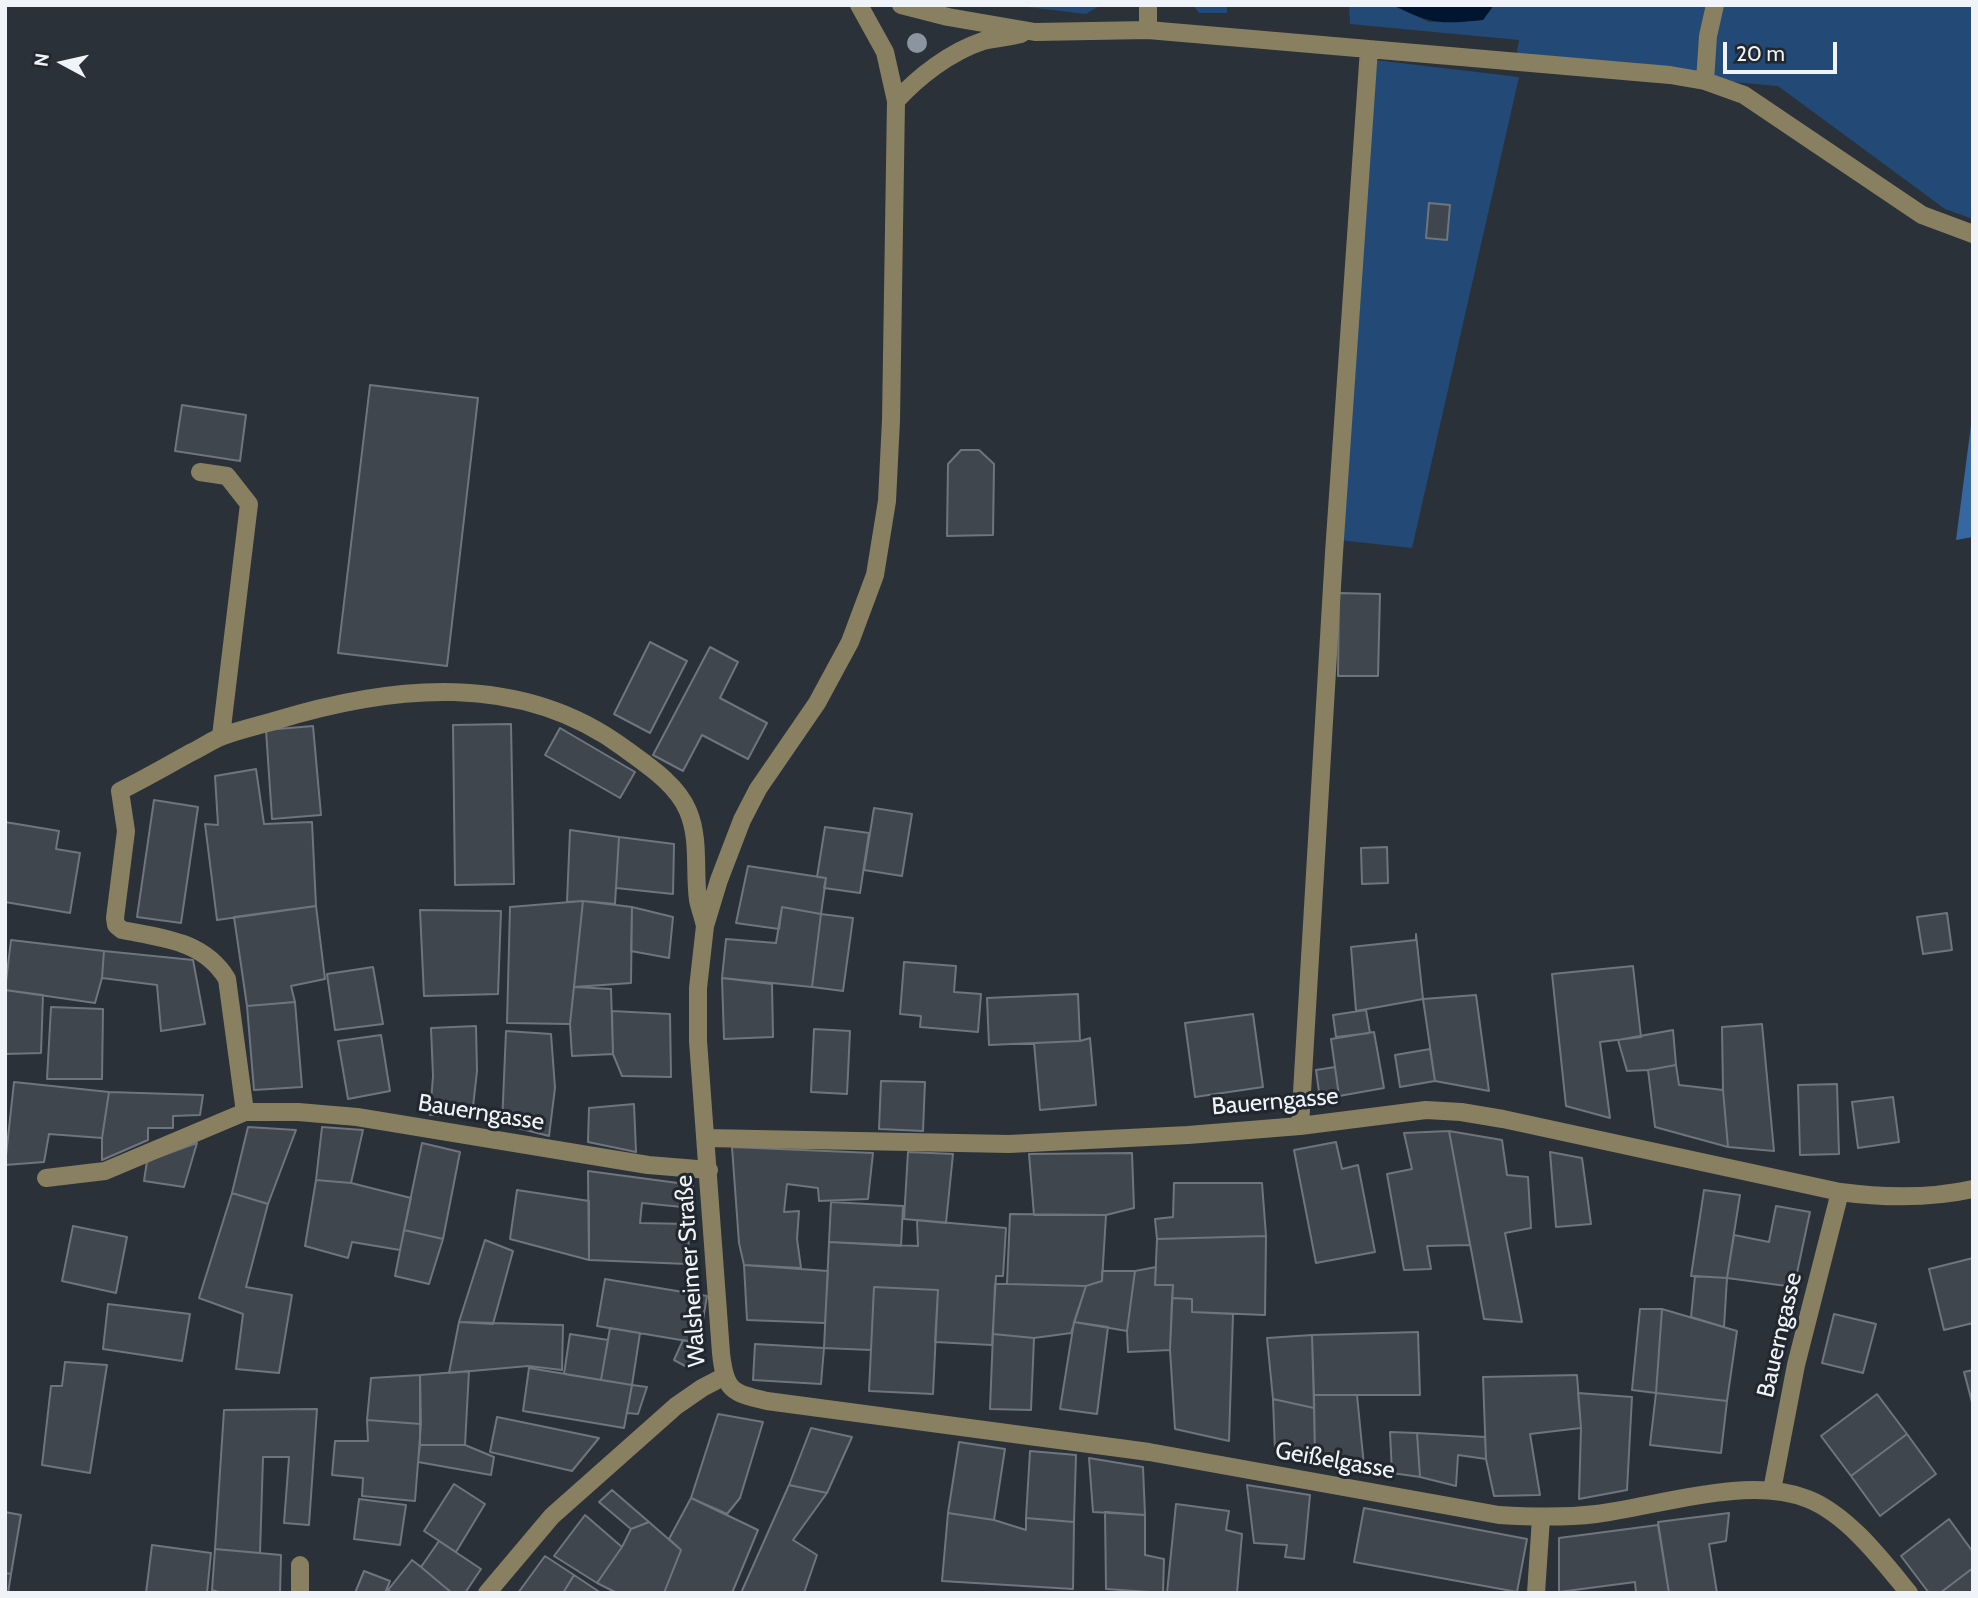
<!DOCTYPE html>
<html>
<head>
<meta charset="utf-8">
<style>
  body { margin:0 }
  #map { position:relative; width:1978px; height:1598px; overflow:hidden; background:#2b3138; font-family:Cabin,sans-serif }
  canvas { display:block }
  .frame { position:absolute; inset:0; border:7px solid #f0f4f9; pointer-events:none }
  .north { position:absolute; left:28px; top:28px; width:70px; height:70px; -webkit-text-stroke:5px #21272e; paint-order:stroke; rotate:278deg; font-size:19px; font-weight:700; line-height:28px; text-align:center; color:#f0f4f9 }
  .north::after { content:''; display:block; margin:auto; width:24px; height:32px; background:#f0f4f9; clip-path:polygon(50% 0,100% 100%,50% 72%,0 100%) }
  .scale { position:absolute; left:1723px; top:42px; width:114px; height:32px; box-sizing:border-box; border:4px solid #f0f4f9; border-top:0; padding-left:9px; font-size:21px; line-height:24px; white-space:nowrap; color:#f0f4f9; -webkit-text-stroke:5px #21272e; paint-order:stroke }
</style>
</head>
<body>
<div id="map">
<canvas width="1978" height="1598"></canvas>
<div class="frame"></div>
<div class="north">N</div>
<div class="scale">20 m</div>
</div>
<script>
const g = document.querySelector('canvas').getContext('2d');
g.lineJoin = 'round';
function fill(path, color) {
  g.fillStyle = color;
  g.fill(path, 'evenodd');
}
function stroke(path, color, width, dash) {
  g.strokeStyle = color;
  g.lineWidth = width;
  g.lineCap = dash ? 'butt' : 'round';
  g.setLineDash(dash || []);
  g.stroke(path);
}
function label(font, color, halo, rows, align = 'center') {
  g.font = font + ' Cabin,sans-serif';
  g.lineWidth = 6;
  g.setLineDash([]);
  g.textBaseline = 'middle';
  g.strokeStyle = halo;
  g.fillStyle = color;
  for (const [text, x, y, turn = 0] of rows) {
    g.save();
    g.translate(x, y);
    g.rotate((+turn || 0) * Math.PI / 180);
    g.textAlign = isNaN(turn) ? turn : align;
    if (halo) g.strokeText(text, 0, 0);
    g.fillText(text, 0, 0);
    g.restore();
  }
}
fill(new Path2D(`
  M1011,5h90l-15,9z
  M1193,5h34v8h-28z
  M1349,5h44l36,17 54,-2 11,-15h479v214l-28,-10 -167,-123 -263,-23 4,-23 -169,-16z
  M1375,60l144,17 -107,471 -73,-8z`), '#234a76');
fill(new Path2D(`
  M1973,410v127l-17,3z`), '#3667a0');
fill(new Path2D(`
  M1393,5h101l-11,15c-42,4 -51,5 -90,-15z`), '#001530');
const building = new Path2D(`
  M1429,203l21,2 -3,35 -21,-2z
  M370,385l108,13 -31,268 -109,-13z
  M182,405l64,10 -6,46 -65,-10z
  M961,450h18l15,14 -1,71 -46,1 1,-72z
  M1339,593l41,1 -2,82h-40z
  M650,642l37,19 -37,72 -36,-19z
  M710,647l28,15 -18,36 47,25 -19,36 -46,-24 -19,36 -30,-16z
  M511,724l3,160 -59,1 -2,-160z
  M313,726l8,89 -49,4 -6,-89z
  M560,728l75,44 -15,26 -75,-43z
  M256,769l8,55 48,-2 4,84 -99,14 -12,-96 13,1 -3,-49z
  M154,800l44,7 -17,116 -44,-6z
  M874,808l38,6 -10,62 -38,-6z
  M5,822l54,9 -3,18 24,4 -10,60 -65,-11z
  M825,827l44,6 -9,60 -36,-5 2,-10 -9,-1z
  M570,830l49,7 -4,67 -32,-3 -16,1z
  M619,837l55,7 -1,50 -57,-6z
  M1387,847l1,36 -26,1 -1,-36z
  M748,866l78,12 -5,36 -39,-7 -3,22 -43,-6z
  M583,901l49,6 -1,76 -57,4z
  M583,901l-13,123 -63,-1 3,-116z
  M316,906l9,73 -34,7 4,16 -48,4 -13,-89z
  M632,907l41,10 -4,41 -38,-7z
  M782,907l39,7 -9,73 -90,-9 4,-39 50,4z
  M420,910l81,1 -3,83 -74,2z
  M1947,913l5,37 -29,4 -6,-37z
  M821,914l32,4 -10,73 -31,-4z
  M1416,934l7,65 -67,12 -5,-64 65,-7z
  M11,940l93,11 -2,27 -7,25 -90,-13z
  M104,951l89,9 12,64 -44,7 -4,-46 -55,-7z
  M904,962l52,4 -2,26 27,2 -3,38 -58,-5 1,-11 -21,-2z
  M1633,966l8,71 -41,5 10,76 -44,-12 -14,-132z
  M373,967l10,57 -48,6 -8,-56z
  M722,978l50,6 1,53 -49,2z
  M574,987l37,2 2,65 -41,2 -2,-32z
  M5,990l38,5 -2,58 -36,1z
  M1078,994l2,47 -91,4 -2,-47z
  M1476,995l13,96 -54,-10 -12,-82z
  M295,1002l7,85 -48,3 -7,-84z
  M51,1007l52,2 -1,70h-55z
  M1366,1010l4,23 -34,4 -3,-22z
  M612,1011l58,3 1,63 -49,-1 -9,-22z
  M1253,1014l10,73 -68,10 -10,-74z
  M1762,1024l12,127 -46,-4 -5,-57 -1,-63z
  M476,1026l1,45 -5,45 -42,-1 3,-39 -2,-48z
  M814,1029l36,2 -3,63 -36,-2z
  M1673,1030l3,35 -28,5 -21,1 -9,-31z
  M506,1031l45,3 4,54 -6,48 -47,-12z
  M1374,1032l10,56 -45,8 -8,-57z
  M381,1035l9,56 -42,8 -10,-58z
  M1090,1038l6,67 -56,5 -6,-67 46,-2z
  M1430,1049l5,32 -35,6 -5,-32z
  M1676,1065l3,20 44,5 5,57 -73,-20 -7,-57z
  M1335,1067l4,29 -19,3 -4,-29z
  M881,1081l44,1 -2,49 -44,-2z
  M14,1082l95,10 -7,46 -53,-4 -5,28 -39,3z
  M1837,1084l2,70 -39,1 -2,-70z
  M109,1092l94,3 -3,20 -27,1v12h-25v12l-46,20v-22z
  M1893,1097l6,45 -41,6 -6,-46z
  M634,1104l2,48 -48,-10 1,-34z
  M248,1127l48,3 -28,74 -36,-11z
  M322,1127l41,3 -12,53 -35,-3z
  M1449,1131l53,9 5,35 21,2 3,51 -26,5 17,89 -38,-3z
  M1449,1131l21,114 -43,1 4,23 -27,1 -17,-96 25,-5 -8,-36z
  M1336,1142l6,27 16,-4 17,87 -59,11 -22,-113z
  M197,1143l-13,44 -40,-6 3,-20z
  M422,1143l38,9 -17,87 -39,-9z
  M732,1147l141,6 -5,46 -49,2 -1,-13 -31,-4 -3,28 15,-1 -2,28 4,29 -57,-3 -5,-22z
  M908,1152l45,2 -7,69 -42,-4z
  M1550,1152l32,6 9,66 -35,3z
  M1132,1153l2,55 -28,7h-72l-5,-61z
  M588,1171l105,14 -1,23 -50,-5 -2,20 49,1 -1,40 -99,-4z
  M316,1180l35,3 60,15 -11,52 -48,-8 -4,16 -43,-12z
  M1174,1183h88l4,53 -109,3 -2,-20 18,-2z
  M517,1190l72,11v59l-79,-21z
  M1704,1190l36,5 -13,83 -36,-2z
  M232,1193l36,11 -22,83 46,8 -13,78 -43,-4 7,-55 -44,-16z
  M831,1202l72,4 -2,40 -72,-4z
  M1776,1206l34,6 -16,75 -67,-9 7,-43 35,7z
  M1010,1214l96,1 -4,66 -16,5 -79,-2z
  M917,1220l89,8 -3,48h-7l-4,69 -57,-3 3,-52 -64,-3 -3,63 -47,-2 5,-106 89,4z
  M73,1226l54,11 -11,56 -54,-12z
  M404,1230l39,9 -14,45 -34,-8z
  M1266,1236l-1,79 -73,-3v-13l-20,-1 1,-13h-18l2,-46z
  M485,1240l28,11 -20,73 -34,-2z
  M1973,1258v65l-29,7 -15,-61z
  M744,1265l84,6 -3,52 -78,-3z
  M1156,1267l-1,18h18l-3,65 -42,2 -1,-21 8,-60z
  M1102,1271h33l-8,60 -53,-9 12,-36 16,-5z
  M1695,1276l32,2 -3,49 -33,-10z
  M605,1279l102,17 -8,47 -102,-17z
  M995,1284h12l79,2 -15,47 -37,5 -41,-4z
  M874,1287l64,3 -5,104 -64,-3z
  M1172,1298l20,1v13l41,2 -4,127 -54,-12 -5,-79z
  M108,1304l82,10 -8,47 -79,-12z
  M1640,1309h22l-6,84 -24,-3z
  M1662,1309l75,22 -10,70 -71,-8z
  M1834,1314l42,10 -13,49 -41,-10z
  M459,1322l104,3 -1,45 -34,-4 -79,7z
  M1074,1322l34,5 -11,87 -37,-5z
  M610,1328l30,5 -8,52 -31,-5z
  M1418,1332l2,63h-106l-2,-60z
  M570,1334l38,6 -7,40 -37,-6z
  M993,1334l41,4 -3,72 -41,-1z
  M1312,1335l2,73 -41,-9 -6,-61z
  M683,1340l16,3 -12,24 -13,-7z
  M755,1344l69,4 -3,36 -68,-4z
  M65,1362l42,3 -17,108 -48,-8 9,-79h11z
  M529,1368l103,17 -8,43 -101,-17z
  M1973,1370v36l-9,-34z
  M469,1371l-4,74h-45v-70z
  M420,1375l1,49 -54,-4 4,-42z
  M1577,1375l4,53 -51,6 10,61 -46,1 -8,-37 -3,-82z
  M632,1385l15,2 -9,27 -11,-1z
  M1578,1393l54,4 -5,93 -48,9 2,-71z
  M1656,1393l71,8 -6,52 -71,-8z
  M1877,1394l30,40 -56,42 -30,-40z
  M1314,1395h43l7,71 -49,-9z
  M1273,1399l41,9 1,49 -40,-6z
  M317,1409l-8,116 -25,-2 5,-66h-26l-3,96 -45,-4 9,-139z
  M718,1414l45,8 -23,76 -13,16 -36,-16z
  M497,1417l102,21 -27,33 -82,-19z
  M367,1420l54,4 -6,77 -53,-5 1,-18 -31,-3 3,-34h33z
  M811,1428l41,9 -25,56 -38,-8z
  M1390,1432l27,1 3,44 -28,-4z
  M1417,1433l68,4 1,22 -28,-4 -2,31 -36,-9z
  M1907,1434l29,40 -56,42 -29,-40z
  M959,1442l46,7 -11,71 -46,-7z
  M420,1445h45l29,12 -3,18 -73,-13z
  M1030,1451l46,4 -2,67 -48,-4z
  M1089,1458l54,9 2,48 -52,-3z
  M454,1484l31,20 -29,48 -32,-21z
  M789,1485l38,8 -34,47 24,15 -13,38h-63z
  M1247,1485l63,10 -6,64 -19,-2 2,-12 -33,-2z
  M612,1490l37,32 -18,7 -32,-27z
  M691,1498l67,32 -26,63h-68l17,-43 -12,-11z
  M359,1499l47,6 -6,40 -46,-6z
  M1176,1504l53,7 -3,19 16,4 -5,59h-70z
  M1364,1508l163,31 -10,53 -163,-30z
  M5,1512l16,3 -10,59 -6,-1z
  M1105,1512l40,3v40l19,4 -1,34 -57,-4z
  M948,1513l46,7 32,10v-12l48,4 -1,67 -131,-8z
  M1729,1513l-3,28 -17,3 8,49h-48l-11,-71z
  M585,1515l37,32 -25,36 -43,-27z
  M1949,1519l24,33v16l-33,25h-11l-28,-37z
  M649,1522l32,28 -17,43h-47l-20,-10 25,-36 9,-18z
  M1658,1525l11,68h-33l-1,-11 -76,10v-54z
  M439,1541l42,28 -16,24h-13l-31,-26z
  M152,1545l59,8 -4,40h-61z
  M215,1549l66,6 -1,38h-58l-10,-3z
  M545,1556l29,19 -11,18h-45z
  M412,1560l9,7 31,26h-60l-4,-3z
  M1973,1568v25h-33z
  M364,1571l26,10 -5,12h-30z
  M5,1573l6,1 -3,19h-3z
  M574,1575l27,18h-38z`);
fill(building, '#40464e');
stroke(building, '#6e757e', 2);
stroke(new Path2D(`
  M859,5l26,47 11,49 -5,319 -4,81 -12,74 -25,67 -33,61 -59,86 -16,31 -23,60 -14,46 -7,62v53l23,312c4,37 10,40 46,48l382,51 350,63c33,2 64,3 97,-1 63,-8 152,-39 212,-15 40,16 74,61 101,94
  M901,5l47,12 87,15 113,-2 522,45 35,6 39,14 178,120 51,19
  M1148,5v25
  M1705,81l3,-45 7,-31
  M896,101c23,-25 54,-49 87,-60 12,-3 26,-4 38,-7
  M200,472l27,4 22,28 -28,232
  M245,1112l-18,-133c-23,-38 -64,-41 -105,-49l-6,-5 -1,-7 11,-87 -6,-40c24,-12 47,-25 70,-38 11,-5 22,-13 33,-17 16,-6 34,-10 51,-15 117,-36 246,-50 350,27 23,17 53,36 64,63 12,28 6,60 10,89 2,9 5,17 7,26
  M1300,1126l34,-573 35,-504
  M706,1138l303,6 179,-9 112,-9 126,-16 35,2 42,7 337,73c45,6 88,7 133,-3
  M46,1178l59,-7 140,-59h53l59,5 291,48 61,5
  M1772,1490l24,-125 44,-173
  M300,1593v-28
  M487,1593l65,-77 124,-110 26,-18 21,-11
  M1536,1593l5,-75`), '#888060', 18);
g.fillStyle = '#8a95a0';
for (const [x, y] of [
  [917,43]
]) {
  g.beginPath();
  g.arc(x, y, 10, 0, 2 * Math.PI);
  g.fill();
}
label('24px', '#f0f4f9', '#21272e', [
  ["Bauerngasse",1275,1102,-5],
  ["Bauerngasse",481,1113,9],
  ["Walsheimer Straße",691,1271,-94],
  ["Bauerngasse",1780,1335,-77],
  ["Geißelgasse",1335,1461,10]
]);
</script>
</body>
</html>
